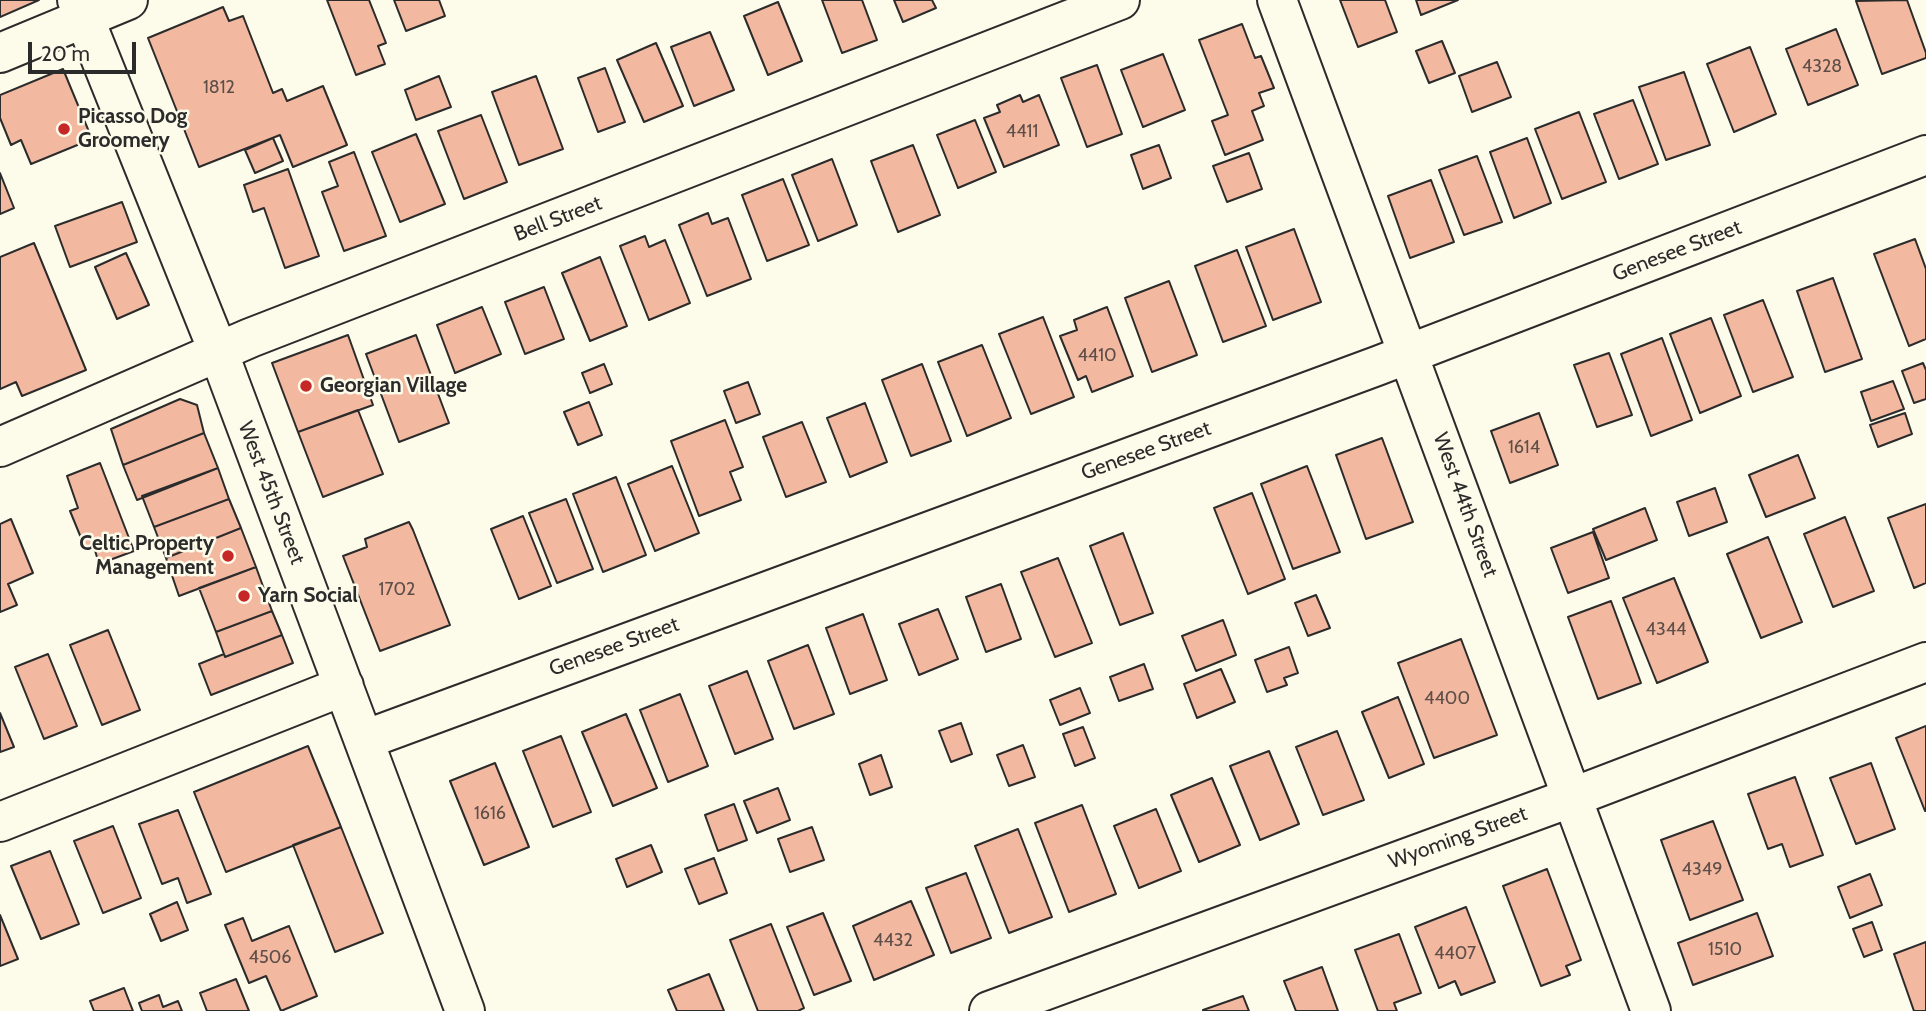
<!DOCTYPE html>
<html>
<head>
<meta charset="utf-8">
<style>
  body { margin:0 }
  #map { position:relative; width:1926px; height:1011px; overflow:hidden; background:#fdfbea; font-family:Cabin,sans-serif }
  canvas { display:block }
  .scale { position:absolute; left:28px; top:42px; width:108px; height:32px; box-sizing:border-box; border:4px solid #2b2b2b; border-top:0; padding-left:9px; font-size:21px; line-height:24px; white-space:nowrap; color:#2b2b2b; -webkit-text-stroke:5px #fdfbea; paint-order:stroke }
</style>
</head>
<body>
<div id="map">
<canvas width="1926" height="1011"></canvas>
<div class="scale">20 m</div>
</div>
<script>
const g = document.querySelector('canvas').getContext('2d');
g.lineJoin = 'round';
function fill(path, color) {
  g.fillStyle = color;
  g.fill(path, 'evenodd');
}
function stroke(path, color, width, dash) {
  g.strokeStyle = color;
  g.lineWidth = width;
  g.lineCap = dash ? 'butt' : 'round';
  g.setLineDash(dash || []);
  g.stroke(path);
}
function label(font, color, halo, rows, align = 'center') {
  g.font = font + ' Cabin,sans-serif';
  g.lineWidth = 5;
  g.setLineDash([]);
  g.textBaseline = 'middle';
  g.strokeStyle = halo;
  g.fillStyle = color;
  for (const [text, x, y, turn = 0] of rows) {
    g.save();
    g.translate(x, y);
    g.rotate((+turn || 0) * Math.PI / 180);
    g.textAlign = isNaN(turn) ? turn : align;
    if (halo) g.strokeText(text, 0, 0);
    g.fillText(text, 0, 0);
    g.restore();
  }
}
const building = new Path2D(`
  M0,0h39l-39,17z
  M327,0h42l17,43 -8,3 7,18 -29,11z
  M394,0h45l6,16 -39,15z
  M822,0h40l15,40 -35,13z
  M894,0h38l4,8 -33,14z
  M1340,0h45l12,32 -39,15z
  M1416,0h42l-37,15z
  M1907,0l19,53v5l-44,16 -26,-73z
  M778,2l24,59 -34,14 -24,-59z
  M223,7l6,14 14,-5 30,77 9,-4 5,12 36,-15 24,59 -54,22 -13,-32 -81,32 -51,-129z
  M1242,24l13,34 6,-2 13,32 -15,5 5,13 -12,5 11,29 -38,15 -13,-34 16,-6 -29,-75z
  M1836,29l22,56 -50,20 -22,-56z
  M710,32l24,58 -40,16 -23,-59z
  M1442,41l13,32 -26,10 -13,-32z
  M656,43l27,63 -39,16 -27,-62z
  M1750,47l26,67 -42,18 -27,-68z
  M1163,54l22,56 -42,17 -22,-57z
  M1497,62l14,35 -39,15 -13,-36z
  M1097,65l25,69 -35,13 -26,-69z
  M605,68l20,54 -27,10 -20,-54z
  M63,69l29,70 -61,25 -10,-24 -10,5 -11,-27v-23z
  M1684,72l26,73 -44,15 -27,-73z
  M439,76l12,31 -35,13 -11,-30z
  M536,76l27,73 -44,16 -27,-73z
  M1020,95l3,7 16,-7 20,50 -55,22 -20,-49 16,-6 -3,-7z
  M1633,100l25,64 -39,15 -25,-65z
  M1579,112l27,70 -44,17 -27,-70z
  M481,115l26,67 -43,17 -26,-68z
  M975,120l21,52 -38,16 -21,-53z
  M416,134l29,70 -45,18 -28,-70z
  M273,138l10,23 -28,12 -10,-23z
  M1527,138l24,65 -37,15 -24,-66z
  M913,145l27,70 -42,17 -27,-71z
  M1159,145l12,33 -28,11 -12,-34z
  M354,152l32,84 -42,15 -22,-59 16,-6 -9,-24z
  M1249,153l13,36 -35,13 -14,-36z
  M1477,156l25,66 -38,13 -25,-65z
  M832,159l25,66 -39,16 -26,-66z
  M288,169l31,87 -34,12 -21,-60 -11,4 -9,-27z
  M0,173l14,35 -14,6z
  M783,179l26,66 -42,16 -25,-66z
  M1431,180l23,62 -44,16 -22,-62z
  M122,202l15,40 -67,25 -15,-41z
  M708,213l4,11 16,-6 23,61 -44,17 -28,-71z
  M1294,229l27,73 -48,18 -27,-73z
  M645,236l4,11 16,-7 25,63 -41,17 -29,-74z
  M1915,239l11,30v70l-17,7 -35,-92z
  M34,243l52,127 -64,26 -6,-14 -16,7v-132z
  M1237,250l29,76 -43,16 -28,-76z
  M126,253l23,52 -32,14 -22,-52z
  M600,257l27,69 -37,15 -28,-68z
  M1833,278l29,81 -37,13 -28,-81z
  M1169,281l28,74 -45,17 -27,-74z
  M544,287l20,52 -39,15 -20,-52z
  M1763,300l30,77 -40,15 -29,-77z
  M482,307l19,47 -46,19 -18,-48z
  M1107,307l26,69 -41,16 -6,-16 -8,4 -18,-44 17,-6 -3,-10z
  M1043,317l31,80 -43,17 -32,-80z
  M1711,318l30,78 -41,17 -30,-79z
  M348,335l25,70 -75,27 -26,-69z
  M416,335l33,88 -50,19 -33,-88z
  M1662,338l30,82 -41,16 -30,-82z
  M982,345l29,73 -44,18 -29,-74z
  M1609,353l23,62 -35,12 -23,-62z
  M1923,363l3,7v29l-12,4 -12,-32z
  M604,364l8,20 -22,9 -8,-20z
  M922,364l29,77 -40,15 -29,-76z
  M1893,381l11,28 -33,12 -10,-29z
  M748,382l12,32 -24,9 -12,-32z
  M180,399l17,6 7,28 -81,32 -12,-36z
  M589,402l13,33 -24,10 -14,-33z
  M865,403l22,59 -37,15 -23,-59z
  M358,410l25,64 -60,23 -25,-65z
  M1539,413l19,52 -48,18 -19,-52z
  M1905,413l7,21 -34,13 -8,-22z
  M725,420l18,47 -13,5 11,28 -42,16 -28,-75z
  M802,422l24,60 -40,15 -23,-60z
  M204,433l14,35 -81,32 -14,-35z
  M1382,438l31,84 -47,17 -30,-84z
  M1798,455l17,43 -49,19 -17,-42z
  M100,463l34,88 -35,13 -5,-17 -8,3 -16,-39 8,-3 -11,-32z
  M672,466l27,67 -44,18 -27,-67z
  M1307,466l33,86 -47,17 -32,-85z
  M218,468l11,31 -75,28 -12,-31z
  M616,477l30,78 -43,17 -30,-78z
  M1715,488l12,34 -38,14 -12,-34z
  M1252,493l33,86 -37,15 -34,-86z
  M229,499l12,29 -75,30 -12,-31z
  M566,499l27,70 -36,14 -28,-70z
  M1926,504v79l-12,5 -26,-70z
  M1645,508l12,32 -51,20 -13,-31z
  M523,516l28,70 -32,13 -28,-70z
  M1845,517l29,74 -41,16 -29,-73z
  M11,519l22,54 -25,11 9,21 -17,7v-88z
  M409,522l4,8 37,95 -70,26 -37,-95 24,-9 -2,-8z
  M241,528l15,39 -77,29 -13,-38z
  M1593,532l16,46 -41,15 -17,-45z
  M1123,533l30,80 -33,12 -30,-79z
  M1768,537l34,85 -41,16 -34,-84z
  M1058,558l34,85 -37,14 -34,-85z
  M256,567l16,44 -56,21 -17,-44z
  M1674,578l34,84 -51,21 -34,-85z
  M1001,584l20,55 -35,13 -20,-55z
  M1316,595l14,33 -22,8 -13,-33z
  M1611,601l30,82 -43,16 -30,-82z
  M938,609l20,50 -39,16 -20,-51z
  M272,611l10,24 -57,22 -9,-25z
  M863,614l24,66 -37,14 -24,-66z
  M1223,620l13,35 -40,16 -14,-35z
  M108,630l32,80 -38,15 -32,-80z
  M282,635l11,28 -82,32 -12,-31 25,-10 1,3z
  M1461,639l36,96 -63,23 -36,-95z
  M808,645l26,69 -40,15 -26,-68z
  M1289,647l9,26 -14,5 3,7 -20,7 -12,-32z
  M48,654l29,72 -33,13 -29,-72z
  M1144,664l9,25 -34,12 -9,-24z
  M1221,669l14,33 -38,16 -13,-34z
  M747,671l26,68 -38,15 -26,-68z
  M1080,688l10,25 -30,12 -10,-25z
  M680,694l28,72 -40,16 -28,-72z
  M1398,697l26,67 -35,14 -27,-66z
  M0,713l14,34 -14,5z
  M626,714l31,74 -44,18 -31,-74z
  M961,723l11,31 -21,8 -12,-31z
  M1926,726v85h-1l-29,-73z
  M1083,727l12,31 -20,8 -12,-32z
  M1337,731l27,69 -41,15 -27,-68z
  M561,736l30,76 -38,15 -30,-76z
  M1023,745l12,32 -26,9 -12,-31z
  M308,746l33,81 -115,45 -32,-80z
  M1269,751l30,73 -39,16 -30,-74z
  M881,755l11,32 -22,8 -11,-31z
  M495,763l34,84 -45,18 -34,-84z
  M1871,763l24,66 -39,15 -26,-66z
  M1795,777l28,78 -33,12 -8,-23 -14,5 -20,-55z
  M1212,778l28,67 -41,17 -28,-67z
  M778,788l12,32 -33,13 -13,-32z
  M734,804l13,36 -29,11 -13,-36z
  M1082,805l34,89 -47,18 -34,-89z
  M1156,809l25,62 -42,17 -25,-62z
  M178,810l33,84 -24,9 -9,-25 -16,6 -23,-60z
  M1713,821l30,79 -53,20 -29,-80z
  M113,826l28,72 -38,15 -29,-72z
  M341,827l42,106 -48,19 -42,-107z
  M812,827l12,33 -34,12 -12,-33z
  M1018,829l34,88 -43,16 -34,-87z
  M651,845l11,27 -35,15 -11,-28z
  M50,851l29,73 -38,15 -30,-73z
  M714,858l13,35 -28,11 -14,-35z
  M1547,869l34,91 -15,6 4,9 -29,11 -38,-100z
  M966,873l25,65 -40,15 -25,-65z
  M1870,874l12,31 -32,13 -12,-31z
  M911,901l23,54 -60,25 -21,-54z
  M177,902l11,28 -27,11 -11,-27z
  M1466,907l29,75 -34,13 -6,-14 -16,7 -24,-61z
  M823,913l28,68 -37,14 -27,-68z
  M1757,913l16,43 -80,29 -15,-42z
  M0,915l18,44 -18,7z
  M243,918l9,23 37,-15 28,70 -36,15 -15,-35 -17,7 -24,-58z
  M1872,922l10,28 -18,7 -11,-28z
  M771,924l33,84 -6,3h-40l-28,-71z
  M1399,934l22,59 -27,10 3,8h-19l-23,-61z
  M1926,942v69h-12l-20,-57z
  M1322,967l16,44h-42l-12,-30z
  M709,974l15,37h-47l-9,-21z
  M236,979l13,32h-42l-7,-18z
  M124,988l9,23h-39l-4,-10z
  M159,995l4,12 15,-6 4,10h-40l-3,-8z
  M1243,996l6,15h-46v-1z`);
fill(building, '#f2b8a0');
stroke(building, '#2b2b2b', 2);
const minor = new Path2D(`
  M77,0l141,351 247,660
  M1277,0l374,1011
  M0,53l128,-53
  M0,447l250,-109 870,-338
  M364,740l1013,-374 549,-211
  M0,822l344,-136
  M989,1011l584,-214 353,-135`);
stroke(minor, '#2b2b2b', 42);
stroke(minor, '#fdfbea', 38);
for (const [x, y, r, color] of [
  [64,129,7,"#c62828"],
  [306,386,7,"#c62828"],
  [228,556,7,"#c62828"],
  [244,596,7,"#c62828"]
]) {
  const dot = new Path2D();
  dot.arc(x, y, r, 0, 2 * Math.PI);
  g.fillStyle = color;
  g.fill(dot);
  stroke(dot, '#fdfbea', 2.5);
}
label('18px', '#5d4e48', null, [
  ["4328",1822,67],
  ["1812",219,88],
  ["4411",1022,132],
  ["4410",1097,356],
  ["1614",1524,448],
  ["1702",397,590],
  ["4344",1666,630],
  ["4400",1447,699],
  ["1616",490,814],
  ["4349",1702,870],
  ["4432",893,941],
  ["1510",1725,950],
  ["4407",1455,954],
  ["4506",270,958]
]);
label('bold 21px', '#2b2b2b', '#fdfbea', [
  ["Picasso Dog",78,117],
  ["Groomery",78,141],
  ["Georgian Village",320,386],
  ["Celtic Property",214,544,"right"],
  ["Management",214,568,"right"],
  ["Yarn Social",258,596]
], 'left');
label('21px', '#2b2b2b', '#fdfbea', [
  ["Bell Street",558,219,-21],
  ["Genesee Street",1677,251,-21],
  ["Genesee Street",1146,451,-20],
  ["West 45th Street",271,493,69],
  ["West 44th Street",1465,505,70],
  ["Genesee Street",614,647,-20],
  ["Wyoming Street",1458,838,-20]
]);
</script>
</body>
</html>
